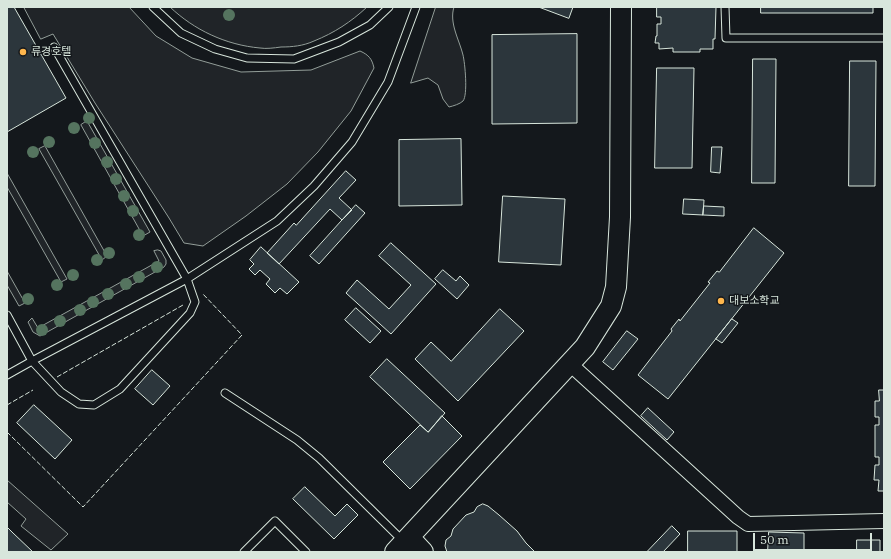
<!DOCTYPE html>
<html>
<head>
<meta charset="utf-8">
<style>
  body { margin:0 }
  #map { position:relative; width:891px; height:559px; overflow:hidden; background:#14181c; font-family:"IBM Plex Serif",serif }
  canvas { display:block }
  .frame { position:absolute; inset:0; border:8px solid #d8e6dc; pointer-events:none }
  .scale { position:absolute; left:753px; top:533px; width:119px; height:18px; box-sizing:border-box; border:2px solid #d8e6dc; border-top:0; padding-left:5px; font-size:12px; line-height:14px; white-space:nowrap; color:#d8e6dc; -webkit-text-stroke:3px #14181c; paint-order:stroke }
</style>
</head>
<body>
<div id="map">
<canvas width="891" height="559"></canvas>
<div class="frame"></div>
<div class="scale">50 m</div>
</div>
<script>
const g = document.querySelector('canvas').getContext('2d');
g.lineJoin = 'round';
function fill(path, color) {
  g.fillStyle = color;
  g.fill(path, 'evenodd');
}
function stroke(path, color, width, dash) {
  g.strokeStyle = color;
  g.lineWidth = width;
  g.lineCap = dash ? 'butt' : 'round';
  g.setLineDash(dash || []);
  g.stroke(path);
}
function label(font, color, halo, rows, align = 'center') {
  g.font = font + ' "IBM Plex Serif","Noto Sans KR",serif';
  g.lineWidth = 3;
  g.setLineDash([]);
  g.textBaseline = 'middle';
  g.strokeStyle = halo;
  g.fillStyle = color;
  for (const [text, x, y, turn = 0] of rows) {
    g.save();
    g.translate(x, y);
    g.rotate((+turn || 0) * Math.PI / 180);
    g.textAlign = isNaN(turn) ? turn : align;
    if (halo) g.strokeText(text, 0, 0);
    g.fillText(text, 0, 0);
    g.restore();
  }
}
const green = new Path2D(`
  M24,7h105l27,29 36,22 49,14 70,-2 49,-19c9,4 12,8 14,17l-23,43 -33,41 -31,32 -41,32 -43,30 -19,-3 -15,-25 -74,-115 -42,-69 -12,5z
  M170,7h197c-16,15 -33,26 -53,34 -11,5 -22,6 -33,6 -7,1 -15,2 -21,1 -34,-3 -66,-18 -90,-41z
  M436,7h18c-5,16 5,32 9,48 2,8 5,40 0,46 -3,3 -10,5 -14,6l-6,-8 -5,-14 -10,-7 -17,5z
  M87,121l63,111 -7,4 -62,-111z
  M45,146l62,110 -5,4 -63,-111z
  M7,173l60,106 -6,3 -54,-95z
  M158,250l3,1 5,9v4l-2,3 -124,69 -7,-4 -5,-10 4,-4 6,10 121,-67 -5,-10z
  M7,271l18,32 -6,3 -12,-21z
  M7,480l61,54 -17,16 -30,-24 5,-7 -19,-17z`);
fill(green, '#202428');
stroke(green, '#939e99', 1);
const building = new Path2D(`
  M7,7h7l52,91 -59,34z
  M539,7h34l-4,11z
  M657,7h59l-1,32h-2v10h-13v3h-27v-4l-14,1v-6h-4l1,-7h1v-12h4v-7h-4z
  M761,7h112v6h-112z
  M577,34v89l-85,1v-89z
  M753,59h23l-1,124h-23z
  M850,61h26l-1,125h-26z
  M657,68h37l-2,100h-37z
  M461,139l1,66 -63,1v-66z
  M712,147h10l-2,26 -9,-1z
  M346,171l10,9 -17,18 13,12 -10,10 -12,-11 -51,55 -12,-11 27,-30 2,2z
  M503,196l62,3 -4,66 -62,-3z
  M684,199l20,1 -1,15 -20,-1z
  M356,205l9,8 -46,51 -9,-8z
  M704,206l20,1v9l-21,-1z
  M754,228l30,25 -116,146 -30,-24 34,-44 -1,-2 8,-10 1,2 30,-38 -2,-1 9,-11 2,1z
  M391,243l45,41 -45,50 -45,-41 11,-13 32,29 22,-24 -32,-29z
  M261,247l38,35 -12,12 -7,-6 -5,5 -9,-9 4,-5 -10,-9 -5,5 -6,-6 5,-5 -4,-4z
  M443,270l13,11 4,-5 9,9 -12,14 -22,-20z
  M356,308l25,23 -11,12 -25,-23z
  M500,309l24,22 -66,70 -43,-42 16,-17 20,19z
  M732,319l6,4 -16,20 -6,-4z
  M627,331l11,8 -25,31 -10,-8z
  M387,359l58,54 -17,19 -58,-55z
  M152,370l18,16 -17,19 -18,-16z
  M879,390h5v101h-6l1,-11h-5l1,-15h4v-8h-4v-32h4v-8h-4v-16h4z
  M34,405l38,35 -17,19 -38,-36z
  M648,408l26,24 -7,8 -26,-24z
  M442,416l20,20 -52,53 -27,-27 37,-37 8,7z
  M305,487l30,29 12,-12 11,11 -24,24 -41,-40z
  M483,504l5,2 11,9 18,16 9,12 9,9h-88l-2,-6 1,-6 5,-4 2,-7 13,-14 8,-3 3,-5z
  M672,526l8,8 -17,18h-16z
  M7,527l6,6 20,19h-26z
  M688,531h49v21h-49z
  M769,532l35,1v19h-36z
  M857,540h23v12h-23z`);
fill(building, '#2c363c');
stroke(building, '#d8e6dc', 1);
const lane = new Path2D(`
  M153,7l28,26 34,16 32,9 47,1 45,-17 31,-17 19,-18
  M725,7l1,31h158
  M54,47l133,232 8,23 -5,11 -70,76 -26,16 -15,-1 -18,-12 -29,-31 155,-82 90,-58 37,-35 38,-44 36,-60 28,-75
  M7,315l25,46 -25,14
  M225,393l72,47 22,18 84,83
  M244,552l31,-31 31,31`);
const street = new Path2D(`
  M570,364l168,153 10,7 136,-3`);
const secondary = new Path2D(`
  M409,537l14,15
  M395,552l190,-205 26,-41 5,-19 4,-70 1,-210`);
stroke(lane, '#d8e6dc', 9);
stroke(street, '#d8e6dc', 16);
stroke(secondary, '#d8e6dc', 22);
stroke(lane, '#14181c', 7);
stroke(street, '#14181c', 14);
stroke(secondary, '#14181c', 20);
stroke(new Path2D(`
  M57,377l126,-72
  M7,405l26,-15
  M7,432l76,75 159,-172 -40,-42`), '#d8e6dc', 1, [5, 2]);
g.fillStyle = '#55745f';
for (const [x, y] of [
  [229,15],
  [89,118],
  [74,128],
  [49,142],
  [95,143],
  [33,152],
  [107,162],
  [116,179],
  [124,196],
  [133,211],
  [139,235],
  [109,253],
  [97,260],
  [157,267],
  [73,275],
  [139,277],
  [126,284],
  [57,285],
  [108,294],
  [28,299],
  [93,302],
  [80,310],
  [60,321],
  [42,330]
]) {
  g.beginPath();
  g.arc(x, y, 6, 0, 2 * Math.PI);
  g.fill();
}
for (const [x, y, r, color] of [
  [23,52,4,"#ffb74d"],
  [721,301,4,"#ffb74d"]
]) {
  const dot = new Path2D();
  dot.arc(x, y, r, 0, 2 * Math.PI);
  g.fillStyle = color;
  g.fill(dot);
  stroke(dot, '#14181c', 1.5);
}
label('11px', '#d8e6dc', '#14181c', [
  ["류경호텔",31,52],
  ["대보소학교",729,301]
], 'left');
</script>
</body>
</html>
